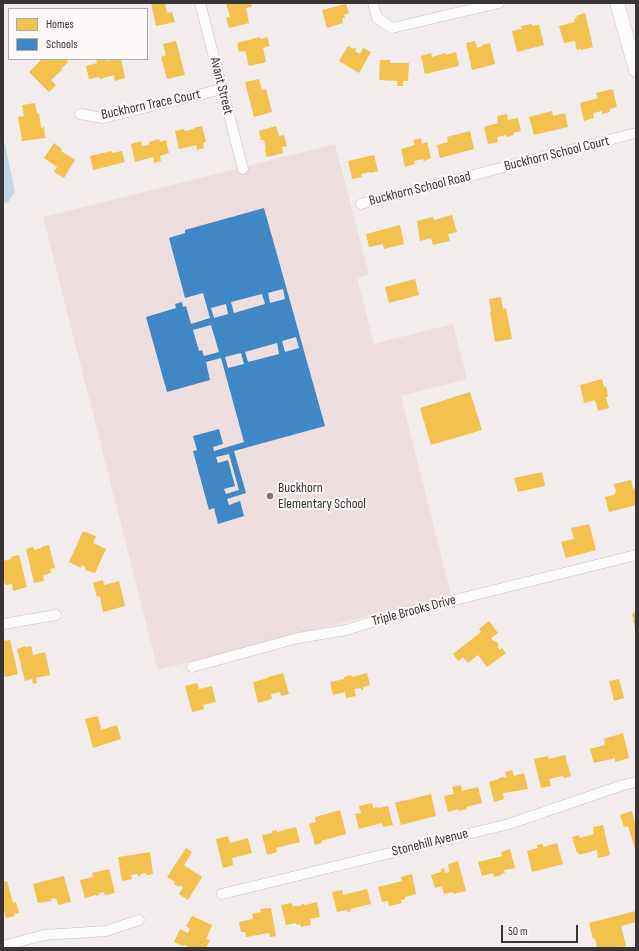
<!DOCTYPE html>
<html>
<head>
<meta charset="utf-8">
<style>
  body { margin:0 }
  #map { position:relative; width:639px; height:951px; overflow:hidden; background:#f3eced; font-family:"Sofia Sans Condensed",sans-serif }
  canvas { display:block }
  .frame { position:absolute; inset:0; border:4px solid #393435; pointer-events:none }
  .legend { position:absolute; left:8px; top:8px; width:140px; height:52px; box-sizing:border-box; background:#fef9f9; border:1px solid #afaaab; margin:0; padding:5px 7px; list-style:none; font-size:12px; color:#393435 }
  .legend li { display:flex; align-items:center; gap:8px; height:20px }
  .legend b { width:20px; border:1px solid #afaaab }
  .scale { position:absolute; left:501px; top:925px; width:77px; height:18px; box-sizing:border-box; border:2px solid #393435; border-top:0; padding-left:5px; font-size:12px; line-height:14px; white-space:nowrap; color:#393435; -webkit-text-stroke:3px #fef9f9; paint-order:stroke }
</style>
</head>
<body>
<div id="map">
<canvas width="639" height="951"></canvas>
<div class="frame"></div>
<ul class="legend">
<li><b style="height:11px;background:#f2c14e"></b>Homes</li>
<li><b style="height:11px;background:#3f88c5"></b>Schools</li>
</ul>
<div class="scale">50 m</div>
</div>
<script>
const g = document.querySelector('canvas').getContext('2d');
g.lineJoin = 'round';
function fill(path, color) {
  g.fillStyle = color;
  g.fill(path, 'evenodd');
}
function stroke(path, color, width, dash) {
  g.strokeStyle = color;
  g.lineWidth = width;
  g.lineCap = dash ? 'butt' : 'round';
  g.setLineDash(dash || []);
  g.stroke(path);
}
function label(font, color, halo, rows, align = 'center') {
  g.font = font + ' "Sofia Sans Condensed",sans-serif';
  g.lineWidth = 4;
  g.setLineDash([]);
  g.textBaseline = 'middle';
  g.strokeStyle = halo;
  g.fillStyle = color;
  for (const [text, x, y, turn = 0] of rows) {
    g.save();
    g.translate(x, y);
    g.rotate((+turn || 0) * Math.PI / 180);
    g.textAlign = isNaN(turn) ? turn : align;
    if (halo) g.strokeText(text, 0, 0);
    g.fillText(text, 0, 0);
    g.restore();
  }
}
fill(new Path2D(`
  M335,144l34,131 -12,3 17,66 79,-20 14,55 -66,17 50,199 -293,75 -115,-453z`), '#eddee0');
fill(new Path2D(`
  M3,140l2,4 10,48 -7,10 -5,1z`), '#c4d7e5');
fill(new Path2D(`
  M151,3h15l1,1 -2,1 2,8 5,-1 3,10 -19,4z
  M226,3h25l1,4 -6,1 3,15 -20,5 -3,-10 4,-1z
  M346,4l3,9 -5,2 1,3h-3l1,5 -16,5 -5,-18z
  M585,13l8,34 -12,3v-1l-4,1 -2,-9 -11,2 -5,-17 16,-4 -1,-3 3,-1 -1,-2z
  M532,24v2l7,-1 5,20 -27,7 -5,-21 10,-2 -1,-3z
  M260,37l1,2 6,-2 3,9 -7,2 3,14 -17,4 -4,-15 -6,1 -2,-9z
  M176,41l9,34 -18,4 -6,-22 5,-2 -3,-11z
  M475,41l2,7 5,-2v-1l8,-2 5,21 -23,6 -6,-27z
  M348,46l5,3 1,-2 2,2 -1,2 5,3 3,-6 8,4 -12,21 -20,-12z
  M456,52l3,14 -34,8 -4,-18 10,-3 1,4 14,-4v2z
  M42,59h24l2,3 -7,7 1,1 -11,10 5,5 -7,7 -20,-20z
  M96,59h11v2l8,-2h6l4,19 -10,3 -1,-6 -14,4 -1,-2 -10,2 -3,-13 11,-3z
  M380,60h10v3h19l-1,18h-5v5h-6l1,-5 -19,-1z
  M259,79l3,11 4,-1 6,23 -18,5 -9,-35z
  M613,89l4,18 -7,2v3l-8,2v-3l-9,2 1,5 -10,3 -4,-18 18,-5 -2,-5z
  M35,103l2,11 2,-1 2,15 3,-1 1,11 -23,3 -4,-24 6,-1 -2,-11z
  M552,111l1,5 12,-3 3,14 -34,8 -5,-18z
  M507,114l1,6 10,-2 3,13 -8,2 1,2 -8,2v-2l-9,2 1,5 -10,2 -4,-17 14,-4 -1,-7z
  M202,126l4,16 -3,1 1,5 -7,2 -1,-5 -17,4 -4,-18 9,-2 1,2 9,-2v-1z
  M276,126l3,10 5,-1 3,11 -5,1 1,6 -16,4 -2,-8h1l-2,-9h-3l-2,-9z
  M470,131l4,18 -34,9 -3,-13 11,-3 -1,-5z
  M421,138l1,6 5,-2 4,16 -7,3 -1,-2 -9,2 1,3 -10,3 -4,-18 14,-4 -2,-5z
  M159,139l1,3 6,-2 3,13 -9,3 1,5 -7,2 -1,-6 -18,5 -4,-18 10,-3 1,5 7,-1v-3z
  M54,143l8,6 -1,2 14,9 -11,18 -10,-6 3,-5 -13,-9z
  M112,151v2l10,-2 3,11 -32,8 -3,-14z
  M374,155l4,16 -7,2 -1,-1 -9,2 1,3 -10,2 -4,-18z
  M452,215l5,17 -9,2 2,7 -17,4 -2,-7 -11,3 -3,-20 16,-4 1,3z
  M400,225l4,19 -20,5 -1,-5 -14,3 -3,-13z
  M415,279l4,16 -30,8 -4,-16z
  M501,297l2,12 3,-1 6,31 -17,3 -5,-30 1,-1 -2,-12z
  M602,379l2,8 2,-1 1,4 1,7h-2l3,11 -11,3 -3,-11 -11,3 -4,-18z
  M470,392l12,38 -51,15 -11,-37z
  M542,472l3,14 -27,6 -4,-14z
  M631,480l2,9 2,-1 1,4v2h-1l1,11 -27,7 -4,-15 9,-2 2,-3 -2,-8z
  M589,524l7,26 -30,8 -5,-16 13,-3 -3,-11z
  M83,531l13,5 -3,7 13,6 -11,24 -10,-3 1,-3 -4,-2 -1,3 -12,-6z
  M49,545l6,23 -5,1 1,4 -8,2 1,6 -10,2 -8,-34 7,-2 1,3 7,-2v-1z
  M19,555l8,32 -14,4 -1,-7 -6,1 -1,-2 -2,1v-23l9,-2 -1,-2z
  M103,580l1,5 15,-4 6,25 -22,6 -3,-16 -3,1 -4,-14z
  M636,612v17h-1l-2,-9h1l-2,-5 1,-2z
  M489,621l9,12 -7,5 3,4 2,-1 3,4 -2,1 3,4 2,-2 4,5 -19,14 -9,-12 -10,8 -5,-6 -5,4 -5,-7 28,-22 -2,-3z
  M10,640l8,34 -13,3 -2,-6v-30z
  M26,646v1l5,-1 2,9 12,-3 5,23 -14,3 1,5 -4,1 -1,-5 -7,2 -8,-32z
  M283,673l6,21 -8,2 -1,-4 -9,2 1,5 -14,4 -5,-21 15,-4v-1z
  M367,673l3,12 -7,2v3h-2v-2l-7,1 2,7 -10,2 -1,-6 -12,3 -3,-13 14,-3v-2l7,-2 1,2z
  M619,679l5,19 -10,3 -5,-20z
  M197,683l2,6 13,-3 4,16 -13,3 1,4 -12,3 -7,-26z
  M98,716l3,14 16,-5 4,14 -28,9 -8,-29z
  M623,733l6,25 -14,4v-4l-21,5 -4,-14 15,-4 -1,-6z
  M565,755l6,21 -7,2 -1,-2 -14,3 2,7 -10,2 -7,-29 14,-3 1,3z
  M512,770l2,6 10,-3 4,16 -25,4 1,6 -10,3 -5,-20 10,-3v-1l5,-1v1l3,-1 -2,-5z
  M461,785l1,6 16,-4 4,16 -16,4 1,2 -9,2v-2l-10,3 -4,-16 10,-2 -2,-7z
  M431,794l5,22 -35,9 -6,-22z
  M372,803l1,5 5,-1v1l10,-2 5,19 -10,2 -1,-4 -23,6 -4,-15 6,-1 -2,-7z
  M340,810l6,24 -25,7 1,2 -7,2 -6,-21 7,-2 -1,-5z
  M632,811l4,15v23h-1l-7,-23 -4,1 -4,-12z
  M603,825l7,30 -12,3 -1,-8 -18,5v-2h-2l-5,-16 7,-2 1,3 14,-4 -1,-7z
  M296,827l4,15 -24,6 1,4 -10,3 -5,-20 10,-2v-2l5,-1v2z
  M228,836l2,7 18,-5 4,15 -20,5 1,7 -10,3 -7,-29z
  M557,843l6,21 -31,8 -5,-21 11,-3 -1,-3 6,-1v3z
  M186,848l6,4 -8,13 18,12 -14,23 -9,-6 4,-7 -3,-2 -1,2 -5,-3 1,-2 -8,-5z
  M510,849l5,19 -11,2 1,3 -4,1v1l-7,2 -1,-4 -11,3 -4,-14 24,-6 -1,-4z
  M150,852l3,22 -7,1v-2l-6,1 1,2h-3v-2l-7,1 1,4 -10,2 -4,-24z
  M458,861l8,30 -13,3v-2l-9,2 -2,-8 -7,2 -4,-13 10,-3v-3l3,-1 1,5 5,-1 -2,-8z
  M109,869l6,24 -10,2 -1,-3 -5,1 1,2 -4,1v-1l-11,3 -5,-18 13,-3 -1,-4z
  M412,874l4,20 -11,3v2l-4,1 1,3 -13,3 -1,-5 -6,1 -4,-15 24,-6 -1,-4z
  M64,876l7,26 -13,3 -2,-7 -5,1 1,2 -14,2 -5,-19z
  M7,881l6,22 3,-1 3,11 -5,1 1,2 -9,2 -2,-7 -1,1v-30z
  M367,889l4,15 -21,5 1,2 -4,1v-2l-10,2 -5,-20 10,-2 1,5z
  M317,902l3,15 -10,2 1,6 -10,2 -1,-3 -3,1 -1,-2 -10,2 -5,-20 11,-2 1,5 1,-2h7l1,-2 3,1z
  M271,908l5,28 -6,1 -1,-4 -23,4 -1,-5h-4l-2,-10 14,-3 -1,-5 9,-2 -1,-3z
  M636,911v11l-15,4 5,20 -9,2h-20l-2,-10 -2,1 -4,-16z
  M192,916l20,9 -6,14 4,1 -4,8h-14l-8,-3 -1,1 -9,-4 6,-13 8,4 2,-4 -4,-3z`), '#f2c14e');
fill(new Path2D(`
  M264,208l61,218 -91,25 12,42 -19,6 2,6 11,-4 4,15 -26,8 -4,-16 -5,2 -16,-59 4,-1 -4,-14 26,-7 4,15 -10,3 1,4 30,-9 -23,-84 -15,4 4,18 -43,12 -21,-75 30,-9 -1,-4 7,-2 1,5 3,-1 5,18 19,-6 -7,-25 -18,5 -16,-60 16,-5v-3zM283,289l2,10 -15,4 -2,-10zM262,294l3,10 -31,9 -3,-11zM226,304l2,10 -14,4 -3,-10zM211,325l8,27 -15,4 -2,-6 -3,1 -6,-21zM296,337l3,11 -14,4 -3,-11zM277,343l2,11 -31,8 -3,-10zM241,353l3,11 -16,4 -3,-11zM229,454l10,36 -13,4 -2,-5 11,-3 -7,-26 -10,3 -2,-6z`), '#3f88c5');
const street = new Path2D(`
  M200,3l43,166
  M373,3l4,15 15,10 107,-25
  M80,114l23,4 119,-29
  M361,204l275,-71
  M3,624l53,-9
  M192,667l106,-29 48,-8 48,-15 242,-60
  M222,894l287,-70 114,-39 13,-3
  M3,946l41,-11 62,-4 33,-11`);
const secondary = new Path2D(`
  M617,3l19,67`);
stroke(street, '#c7c2c3', 11);
stroke(secondary, '#c7c2c3', 15);
stroke(street, '#fdfcfc', 10);
stroke(secondary, '#fdfcfc', 14);
for (const [x, y, r, color] of [
  [270,496,4,"#7a7475"]
]) {
  const dot = new Path2D();
  dot.arc(x, y, r, 0, 2 * Math.PI);
  g.fillStyle = color;
  g.fill(dot);
  stroke(dot, '#fef9f9', 1.5);
}
label('14px', '#393435', '#fef9f9', [
  ["Avant Street",221,86,76],
  ["Buckhorn Trace Court",151,105,-12],
  ["Buckhorn School Court",557,154,-14],
  ["Buckhorn School Road",420,189,-14],
  ["Triple Brooks Drive",414,611,-15],
  ["Stonehill Avenue",430,843,-14]
]);
label('14px', '#393435', '#fef9f9', [
  ["Buckhorn",278,488],
  ["Elementary School",278,504]
], 'left');
</script>
</body>
</html>
